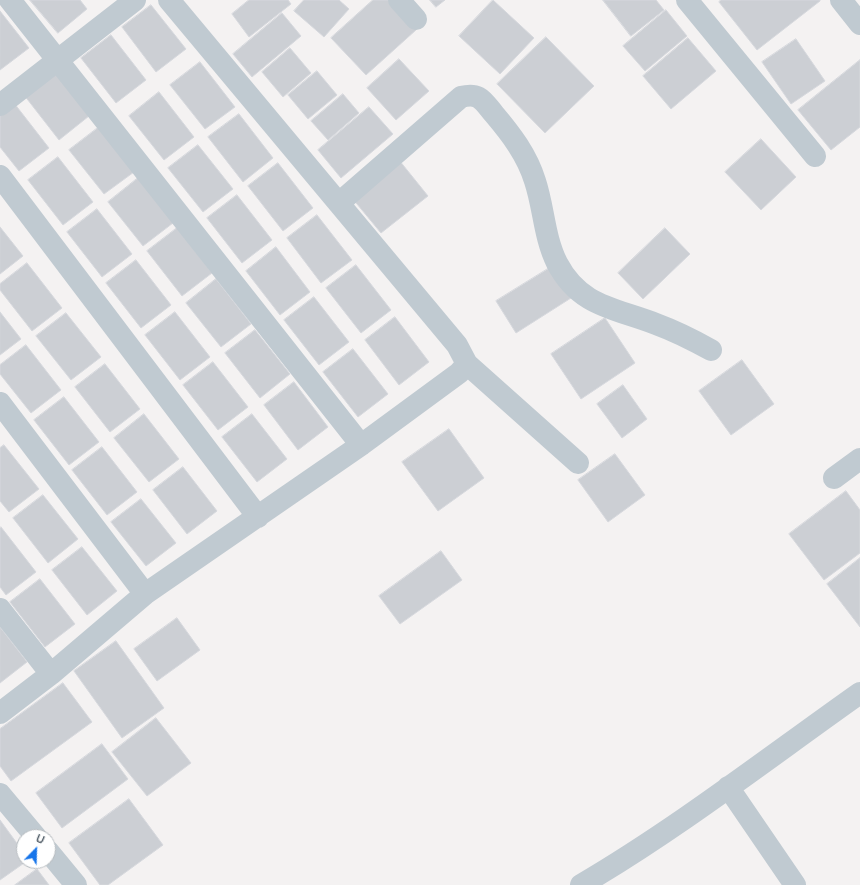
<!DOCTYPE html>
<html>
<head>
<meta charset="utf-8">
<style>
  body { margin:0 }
  #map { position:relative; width:860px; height:885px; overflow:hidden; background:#f4f2f2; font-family:Mulish,sans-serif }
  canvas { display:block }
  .north { position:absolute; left:16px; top:829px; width:40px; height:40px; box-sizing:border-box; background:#fff; border:1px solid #b6bbbf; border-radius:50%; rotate:23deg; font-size:11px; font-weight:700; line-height:16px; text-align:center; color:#495660 }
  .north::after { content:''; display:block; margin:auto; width:14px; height:18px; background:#1775ea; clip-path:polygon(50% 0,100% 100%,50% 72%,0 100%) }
</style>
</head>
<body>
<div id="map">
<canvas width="860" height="885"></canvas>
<div class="north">U</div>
</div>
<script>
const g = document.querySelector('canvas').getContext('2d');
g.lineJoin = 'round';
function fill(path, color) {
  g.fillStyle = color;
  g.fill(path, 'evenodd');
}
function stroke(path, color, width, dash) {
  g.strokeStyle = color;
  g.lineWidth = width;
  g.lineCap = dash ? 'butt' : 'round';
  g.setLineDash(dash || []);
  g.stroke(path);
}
const building = new Path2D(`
  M30,0h50l7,9 -29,24z
  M249,0h39l3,4 -42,33 -17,-23z
  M304,0h35l10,9 -25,28 -30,-26z
  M373,0h16l27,30 -50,45 -35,-37z
  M430,0h15l-9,7z
  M493,0l41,38 -34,36 -41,-38z
  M603,0h53l8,10 -33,26z
  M721,0h99v1l-63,49 -38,-48z
  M151,5l35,44 -30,23 -34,-45z
  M666,10l21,26 -42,35 -22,-25z
  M0,11l29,37 -29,22z
  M282,13l19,23 -49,41 -19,-23z
  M111,35l35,45 -30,23 -35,-45z
  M546,37l48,49 -49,47 -48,-49z
  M688,38l28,33 -45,38 -28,-33z
  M796,39l29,42 -34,23 -29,-42z
  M290,48l21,25 -28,24 -21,-25z
  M399,59l30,32 -33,29 -29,-32z
  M860,60v67l-29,23 -33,-40z
  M200,62l35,45 -30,22 -35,-44z
  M317,71l20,24 -29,24 -20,-24z
  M54,72l35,44 -30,24 -35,-45z
  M159,92l35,45 -30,23 -35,-44z
  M343,94l16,19 -31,27 -17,-19z
  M14,103l35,45 -30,23 -19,-24v-33z
  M369,107l24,27 -52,44 -23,-28z
  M239,114l34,44 -30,24 -35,-45z
  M99,127l35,45 -30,22 -35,-44z
  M761,139l35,38 -35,33 -36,-38z
  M198,145l35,44 -30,23 -35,-44z
  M58,157l35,45 -30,23 -35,-45z
  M399,160l29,36 -47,37 -29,-35z
  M278,163l35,45 -30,23 -35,-45z
  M138,178l35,45 -30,23 -35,-44z
  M237,195l35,45 -30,23 -35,-45z
  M97,209l35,45 -30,23 -35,-45z
  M317,215l35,45 -31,23 -34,-45z
  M0,227l23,29 -23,18z
  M177,228l35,45 -30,23 -35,-45z
  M665,228l25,26 -47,45 -25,-26z
  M276,247l34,45 -30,23 -34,-44z
  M136,260l35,45 -30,23 -35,-45z
  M27,263l35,45 -30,23 -32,-41v-6z
  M356,265l35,45 -30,23 -35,-45z
  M551,267l20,31 -55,35 -20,-32z
  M216,279l35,45 -30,23 -35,-44z
  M314,297l35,45 -30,23 -35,-45z
  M0,312l21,27 -21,16z
  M175,312l35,45 -30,23 -35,-45z
  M66,313l35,44 -30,23 -35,-44z
  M395,317l34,45 -30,23 -34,-45z
  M605,318l30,45 -54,36 -30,-45z
  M255,330l35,44 -30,24 -35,-45z
  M26,345l35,45 -30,23 -31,-39v-9z
  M353,349l35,45 -30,23 -35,-45z
  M742,360l32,44 -43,31 -32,-44z
  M213,362l35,45 -30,23 -35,-45z
  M105,364l35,45 -30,23 -35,-45z
  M294,382l34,45 -30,23 -34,-45z
  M623,385l24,34 -25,19 -25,-34z
  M64,397l35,45 -30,23 -35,-45z
  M144,414l35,45 -30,23 -35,-44z
  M252,414l35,45 -30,23 -35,-45z
  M449,429l35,49 -46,33 -36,-49z
  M4,445l35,44 -30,23 -9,-11v-53z
  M102,447l35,45 -30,23 -35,-45z
  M615,454l30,41 -37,27 -30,-42z
  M183,467l34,44 -30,23 -34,-44z
  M846,491l14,19v43l-36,27 -35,-46z
  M43,495l35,44 -30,24 -35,-45z
  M141,499l35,44 -30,23 -35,-44z
  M1,527l35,45 -30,23 -6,-8v-59z
  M82,547l35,44 -30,24 -35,-45z
  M441,551l21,29 -62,44 -21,-28z
  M860,558v69l-33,-43z
  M40,579l35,45 -30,23 -35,-45z
  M177,618l23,32 -43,31 -23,-32z
  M0,627l27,35 -27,21z
  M116,641l48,67 -42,30 -48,-67z
  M63,683l29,39 -81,59 -11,-15v-37z
  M156,718l35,45 -44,33 -35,-44z
  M102,744l26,35 -66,49 -26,-35z
  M129,799l34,46 -55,40h-8l-31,-42z
  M0,820l24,33v8h3l-27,19z
  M37,869l12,16h-34z`);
fill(building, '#cccfd4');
stroke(building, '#d6d8dd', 1);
stroke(new Path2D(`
  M10,0l351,445
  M399,0l17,19
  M687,0l128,156
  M841,0l19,24
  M0,105l135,-105
  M0,176l258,341
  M339,203l122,-106c19,-5 22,4 33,17 17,20 33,41 41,67 9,27 9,56 22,82 23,44 58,45 99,61 19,7 37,16 55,26
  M467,364l111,99
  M0,403l145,191
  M834,478l26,-19
  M0,609l51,65
  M0,713l51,-39 94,-80 216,-149 98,-72 8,-9 -10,-19 -288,-345
  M728,787l67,98
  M0,794l36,43
  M48,851l28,34
  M581,885c97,-57 187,-127 279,-192`), '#c0cad1', 22);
</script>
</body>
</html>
